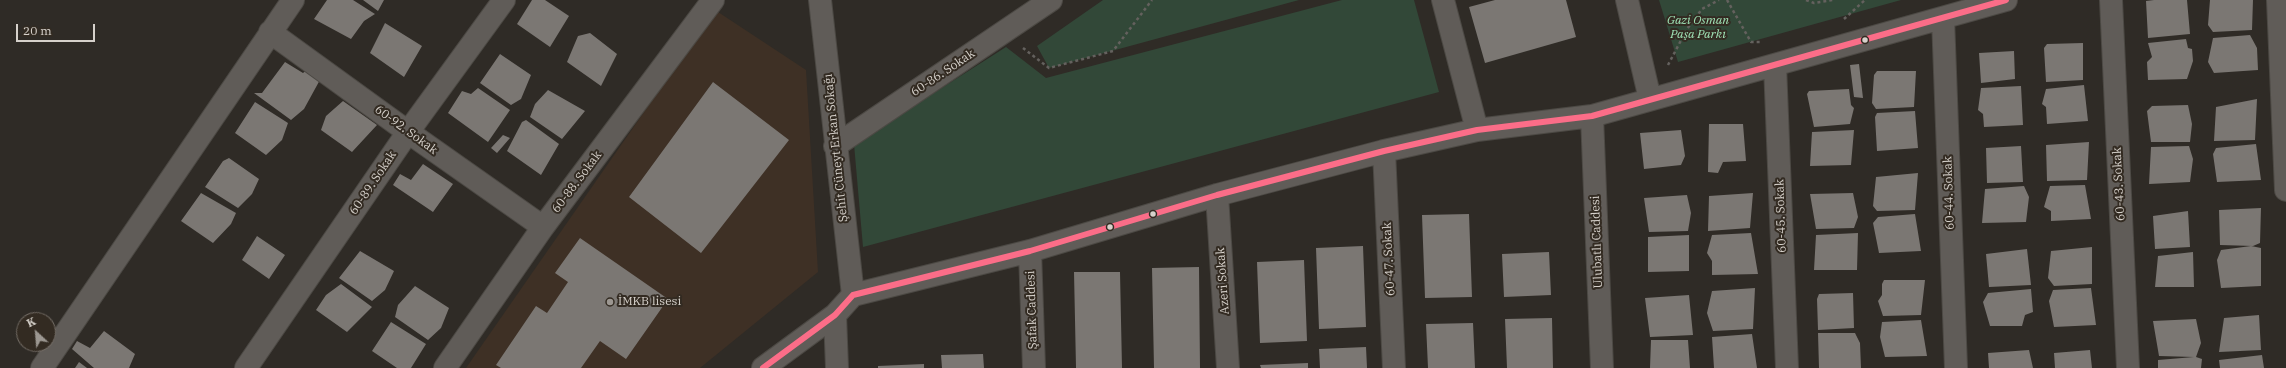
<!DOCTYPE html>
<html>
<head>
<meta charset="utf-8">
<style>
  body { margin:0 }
  #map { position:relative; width:2286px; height:368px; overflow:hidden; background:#2f2b26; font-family:"IBM Plex Serif",serif }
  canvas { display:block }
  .north { position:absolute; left:16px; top:312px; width:40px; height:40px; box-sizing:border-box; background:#332b22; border:1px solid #746d66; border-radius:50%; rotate:334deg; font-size:11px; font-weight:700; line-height:16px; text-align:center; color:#d6d1cb }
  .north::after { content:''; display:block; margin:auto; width:14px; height:18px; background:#9c9791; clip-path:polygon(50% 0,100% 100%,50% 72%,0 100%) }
  .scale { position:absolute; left:16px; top:24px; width:79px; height:18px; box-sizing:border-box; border:2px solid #d6d1cb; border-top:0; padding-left:5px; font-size:12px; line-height:14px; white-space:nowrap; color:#d6d1cb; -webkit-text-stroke:3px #332b22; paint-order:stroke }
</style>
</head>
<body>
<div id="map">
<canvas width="2286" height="368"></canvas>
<div class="north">K</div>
<div class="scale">20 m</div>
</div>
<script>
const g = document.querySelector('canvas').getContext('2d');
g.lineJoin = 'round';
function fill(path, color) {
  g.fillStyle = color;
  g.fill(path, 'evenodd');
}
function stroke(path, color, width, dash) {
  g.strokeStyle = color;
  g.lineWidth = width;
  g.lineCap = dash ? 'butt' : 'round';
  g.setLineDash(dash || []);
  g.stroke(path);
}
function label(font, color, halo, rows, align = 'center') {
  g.font = font + ' "IBM Plex Serif",serif';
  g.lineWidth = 4;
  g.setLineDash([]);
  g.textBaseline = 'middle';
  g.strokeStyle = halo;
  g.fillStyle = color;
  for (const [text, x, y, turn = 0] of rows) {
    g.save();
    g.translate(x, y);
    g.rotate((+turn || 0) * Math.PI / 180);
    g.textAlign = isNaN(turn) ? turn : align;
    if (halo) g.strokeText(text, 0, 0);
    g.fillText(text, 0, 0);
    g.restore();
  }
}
fill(new Path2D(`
  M715,10l91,60 12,202 -118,96h-234z`), '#3e3025');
fill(new Path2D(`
  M1103,0h196l-250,68 -12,-22z
  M1342,0h72l25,92 -576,155 -9,-103 152,-97 40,31z
  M1659,0h242l-223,62z`), '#324838');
fill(new Path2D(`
  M327,0h26l22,14 -11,7 -13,18 -37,-20z
  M363,0h21l-6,11z
  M532,0h13l24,16 -19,31 -33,-23z
  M1495,0h71l10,37 -91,26 -16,-56z
  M2154,0h33l3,34 -42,4 -2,-37z
  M2210,0h43l-1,30 -39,2 -5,-7z
  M385,23l37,23 -18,31 -34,-24z
  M590,33l27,21 -16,32 -34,-24 11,-26z
  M2250,35l7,13 1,22 -44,3 -6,-11 5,-24z
  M2186,39l2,9 4,1 1,12 -6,18 -39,1 -1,-18 5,-5 -4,-14z
  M2083,43v37l-37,2 -2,-34 3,-4z
  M2014,51l1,28 -34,4 -2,-30z
  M500,54l31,21 -10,24 -10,6 -31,-22z
  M285,62l18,11 5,-4 13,9 -17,31 -13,11 -37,-27h8z
  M1859,64l4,34 -9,-1 -4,-32z
  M1877,71h39l-2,36 -38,2 -4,-6 2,-28z
  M713,82l76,58 -88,113 -72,-56z
  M2084,85l4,36 -41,3 -1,-17 -4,-3 4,-15z
  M2021,86l2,39 -39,2 -1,-13 -5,-4 3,-22z
  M478,88l32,22 -22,32 -40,-29 14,-22 9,3z
  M1849,89l2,16 3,3 -4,16 -36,3 -7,-33 2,-3z
  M548,90l37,21 -23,28 -32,-22 5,-13z
  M2257,99l-2,41 -41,1 2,-34z
  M343,101l34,24 -25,27 -31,-22 5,-14z
  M255,102l33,21 -6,17 -16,15 -31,-22z
  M2188,105l4,19 -2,18h-39l-4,-31 5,-5z
  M1915,111l3,37 -41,3 -2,-34 2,-4z
  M526,120l33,24 -18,31 -34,-24 15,-29z
  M1709,124h34l3,37 -23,1 -5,11 -10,-1z
  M1681,130l4,26 -4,9 -37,4 -4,-36z
  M1854,130l-3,35 -41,1 2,-34z
  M503,135l7,3 -13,15 -6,-5z
  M2089,142l-2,38 -40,1 -1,-36z
  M2256,144l5,36 -44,2 -4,-28 3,-6z
  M2021,146l2,36 -36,1 -1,-35z
  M2189,146l4,13 -3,23 -41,2 2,-37z
  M229,158l30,21 -7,15 -14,14 -33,-21 18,-26z
  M423,164l30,20 -20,28 -40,-27 7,-11 11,6z
  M1918,173l-3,37 -38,1 -4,-5 3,-29z
  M2085,185l6,34 -40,2v-10l-7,-4 6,-21z
  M2024,186l5,11 -3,25 -44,1 3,-34z
  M201,193l35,20 -5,11 -18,19 -32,-22z
  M1753,193l-3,35 -42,3 1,-35z
  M1853,193l5,24 -4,11 -38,1 -6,-35z
  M1687,195l4,18 -3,18 -39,1 -5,-34z
  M2261,208l-1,35 -7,3 -33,-1 -1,-35z
  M2188,211l2,36 -35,2 -2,-33z
  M1469,214l3,83 -47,1 -3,-83z
  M1915,214l6,37 -42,2 -6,-30 5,-6z
  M1751,233l7,41 -46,1v-14l-5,-8 5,-18z
  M1858,233l-1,37h-43l2,-35z
  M1689,235v36l-41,1v-35z
  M257,236l28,19 -16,24 -27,-19z
  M580,238l88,61 -42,60 -26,-18 -19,27h-80l-5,-3 40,-59 11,7 21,-31 -13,-9z
  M1363,246l3,81 -47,2 -3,-81z
  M2251,246l10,2v38l-40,2 -4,-28 4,-10z
  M2092,247v37l-38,2 -6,-8 3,-27z
  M2027,249l4,36 -42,2 -3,-33z
  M360,251l34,20 -9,19 -13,11 -33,-23z
  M1549,252l2,43 -47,2 -2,-43z
  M2193,252l1,35h-39l3,-31z
  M1304,260l3,81 -47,2 -3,-81z
  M1199,267l1,101h-46l-2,-100z
  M1074,272h46l2,96h-46z
  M1884,280h41l-4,35 -38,1 -5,-15 4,-6v-11z
  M341,284l31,23 -25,25 -31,-22 10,-15z
  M415,286l34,22 -8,20 -13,12 -33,-23 3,-12z
  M1755,288l-2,41 -40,2 -6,-18 5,-22z
  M2091,288l5,37 -42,2 -5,-26 4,-11z
  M2031,289l2,23 -8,3 -3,11h-32l-7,-24 5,-9z
  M1853,293l1,35 -36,2 -1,-31 2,-5z
  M1689,295l4,40 -43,2 -5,-39z
  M2259,315l2,35 -42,2 5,-34z
  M1552,318l1,50h-46l-2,-49z
  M2196,319l5,24 -5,14 6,2 -1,9h-43v-8l36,-3 -35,-1 -6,-35z
  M1921,320l6,36 -42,1 -5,-20 2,-15z
  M391,322l35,22 -15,24h-14l-25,-17z
  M1473,323l2,45h-47l-2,-44z
  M104,331l31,23 -6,14h-35l-22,-19 5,-8 13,7z
  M1818,333h37l5,10 1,25h-42z
  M1752,334l5,34h-43l-2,-31z
  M1651,340h37l2,28h-40z
  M1366,347l1,21h-47l-1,-19z
  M2029,350l4,18h-44l-1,-15z
  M2090,350l2,18h-37l-1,-15z
  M983,354l1,14h-42l-1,-13z
  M2262,355l2,13h-44l-1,-8z
  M79,362l8,6h-12z
  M1308,363v5h-47l-1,-3z
  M924,364v4h-46v-2z`), '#7b7773');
const street = new Path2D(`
  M820,0l33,295
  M1443,0l34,130
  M1627,0l23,99
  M2111,0l17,368
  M2278,0l8,190
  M1943,18l13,350
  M270,32l138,100 135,95
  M1775,65l12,303
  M1592,116l10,252
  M835,146l216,-146
  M1384,151l10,217
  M1217,195l11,173
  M1030,251l4,117
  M835,315l2,53
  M42,368l251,-368
  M246,368l162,-236 96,-132
  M445,368l98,-141 170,-227
  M763,368l72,-53 18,-20 177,-44 187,-56 167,-44 93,-21 115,-14 414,-116`);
stroke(street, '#4c4944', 24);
stroke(new Path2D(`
  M1727,0l24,42h9
  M1806,0l8,3 19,-3
  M1844,19l21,-19
  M1023,48l26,20 64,-17 39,-51
  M1668,65l19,-36 15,-20 17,-9`), '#64615e', 2.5, [3, 3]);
stroke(street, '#605c58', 22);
stroke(new Path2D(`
  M763,368l72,-53 18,-20 177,-44 187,-56 167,-44 93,-21 115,-14 414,-116`), '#fb6d88', 6);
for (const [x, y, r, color] of [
  [1865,40,3.5,"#d6d1cb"],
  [1153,214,3.5,"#d6d1cb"],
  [1110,227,3.5,"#d6d1cb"],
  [610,302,4,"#9c9791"]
]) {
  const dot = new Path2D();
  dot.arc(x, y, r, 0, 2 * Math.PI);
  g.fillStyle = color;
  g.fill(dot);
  stroke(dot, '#332b22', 1.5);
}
label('italic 12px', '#a0e4b7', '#332b22', [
  ["Gazi Osman",1698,21],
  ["Paşa Parkı",1698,35]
]);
label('12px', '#d6d1cb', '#332b22', [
  ["60-86. Sokak",943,73,-34],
  ["60-92. Sokak",406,130,36],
  ["Şehit Cüneyt Erkan Sokağı",836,148,-96],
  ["60-88. Sokak",577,182,-53],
  ["60-89. Sokak",373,183,-56],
  ["60-43. Sokak",2119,184,-93],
  ["60-44. Sokak",1949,193,-92],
  ["60-45. Sokak",1781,216,-92],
  ["Ulubatlı Caddesi",1597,242,-92],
  ["60-47. Sokak",1389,259,-93],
  ["Azeri Sokak",1223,281,-94],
  ["Şafak Caddesi",1032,310,-92]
]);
label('12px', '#d6d1cb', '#332b22', [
  ["İMKB lisesi",618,302]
], 'left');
</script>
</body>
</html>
